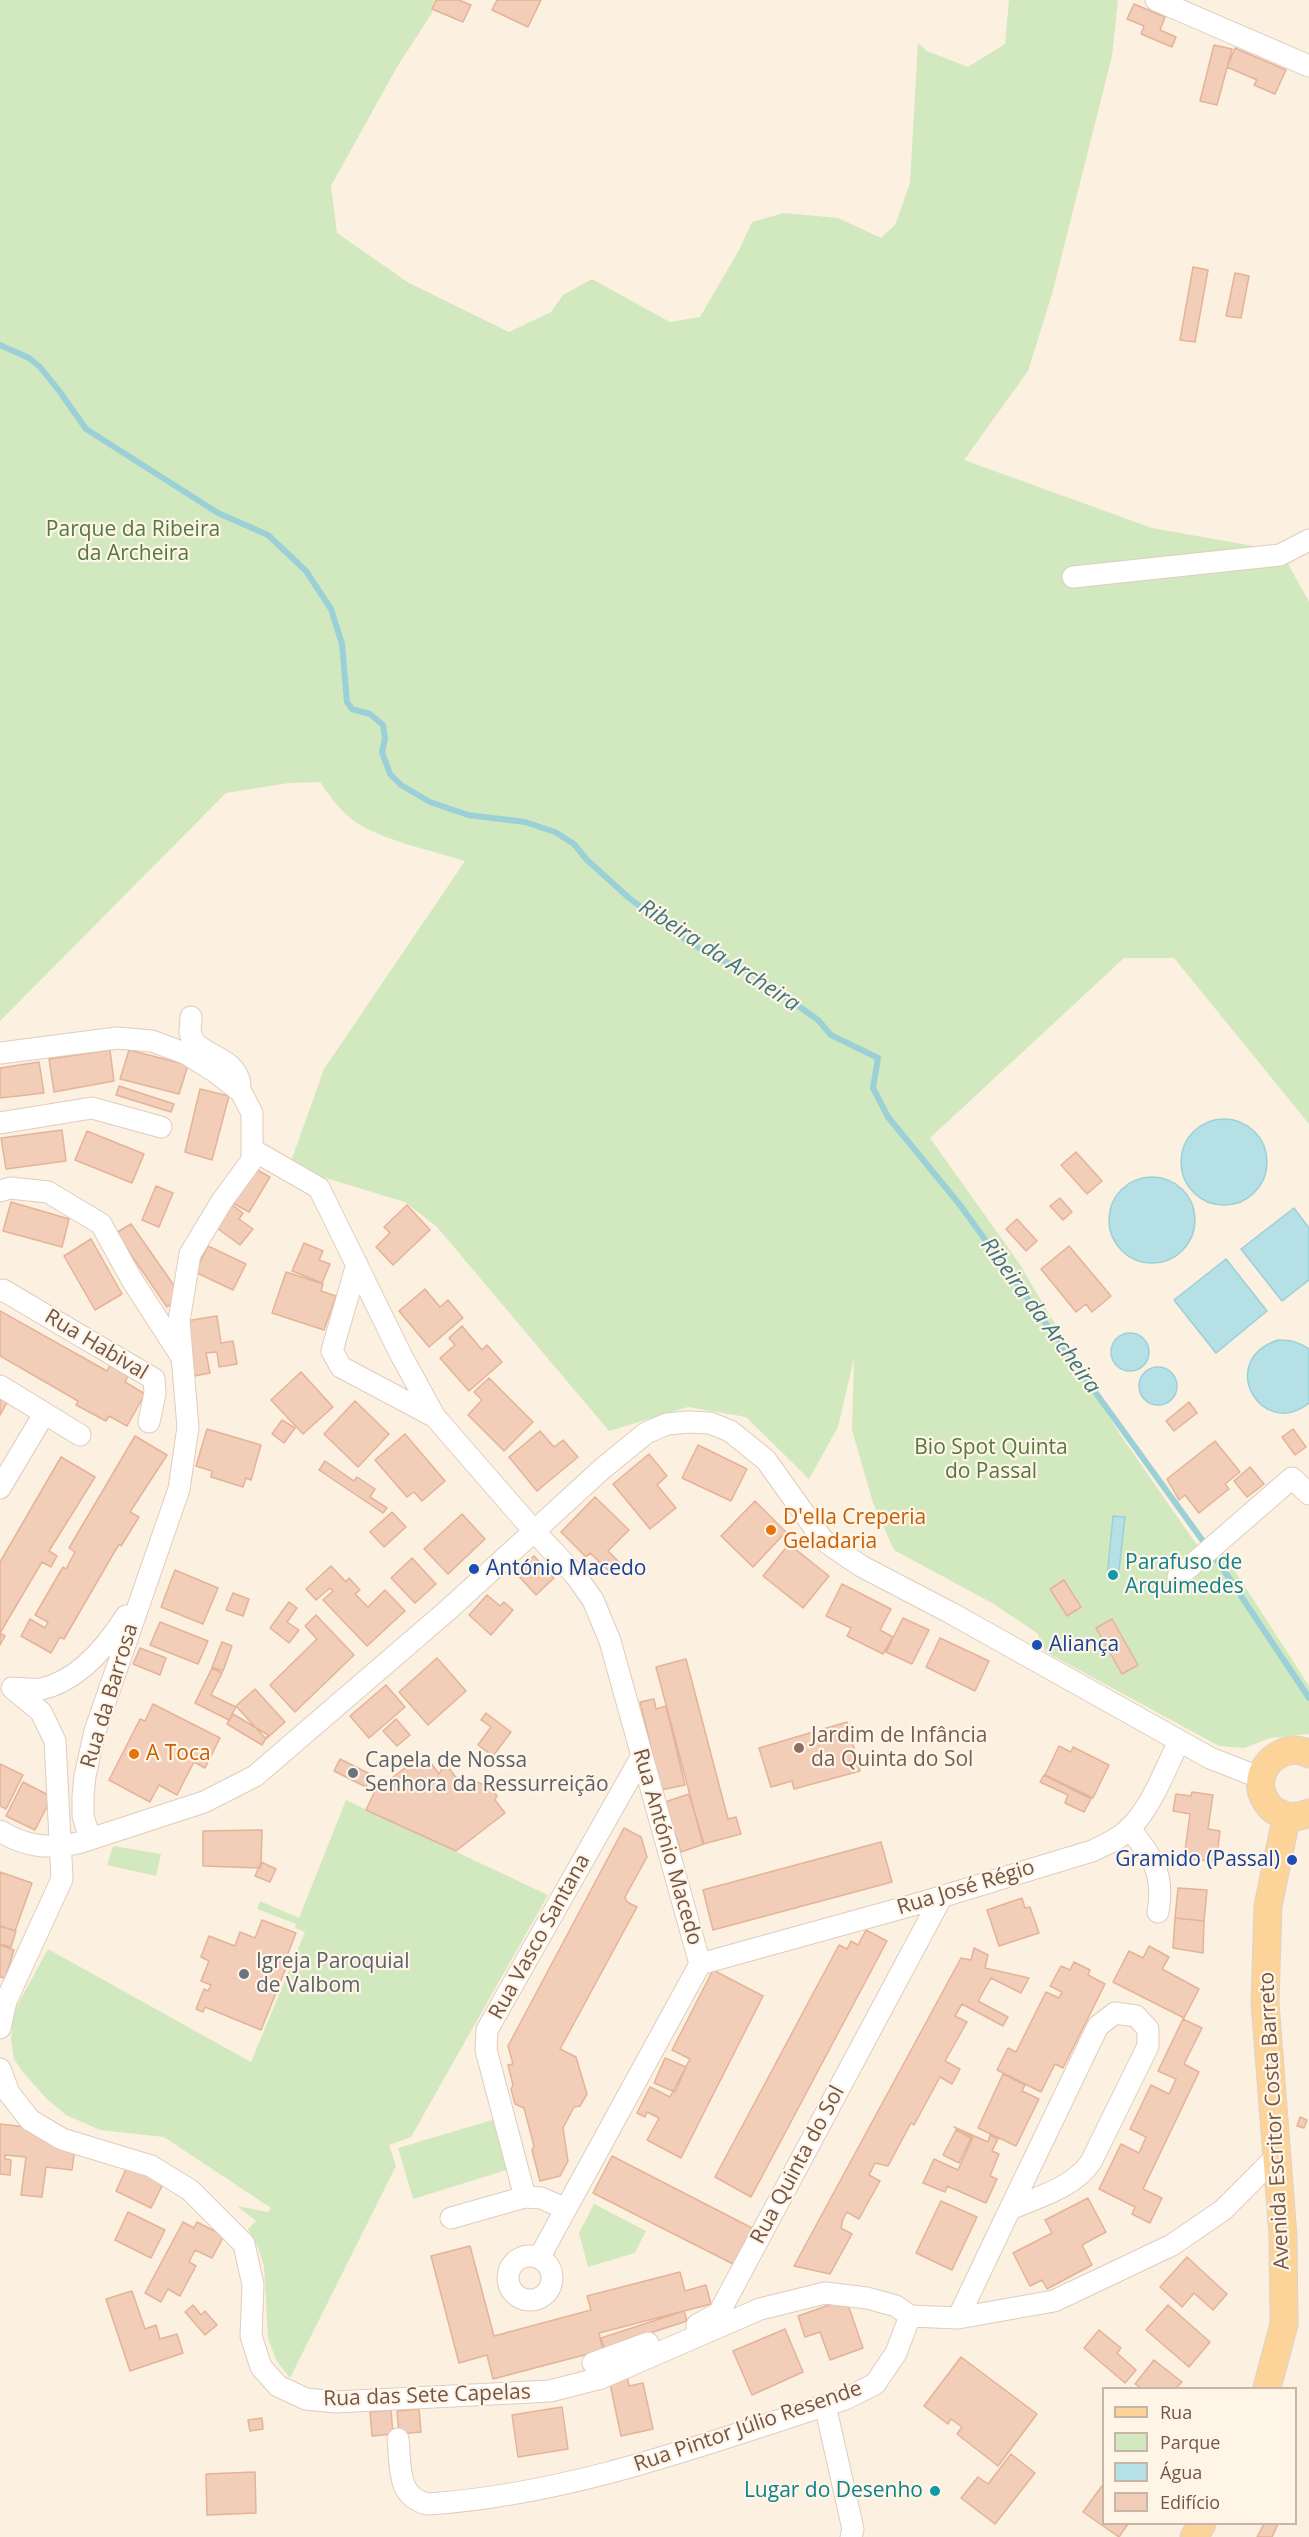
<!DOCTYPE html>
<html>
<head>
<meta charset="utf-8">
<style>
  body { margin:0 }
  #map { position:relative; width:1309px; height:2537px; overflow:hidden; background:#fcf0e0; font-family:"Open Sans",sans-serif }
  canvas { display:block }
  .legend { position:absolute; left:1102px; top:2387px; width:195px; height:138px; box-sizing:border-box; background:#fff5e7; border:2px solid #c7b5a7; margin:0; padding:8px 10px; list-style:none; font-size:18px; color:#735648 }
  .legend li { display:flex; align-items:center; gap:12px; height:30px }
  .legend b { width:30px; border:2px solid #c7b5a7 }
</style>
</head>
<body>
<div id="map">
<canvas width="1309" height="2537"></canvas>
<ul class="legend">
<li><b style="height:8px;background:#fcd398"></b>Rua</li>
<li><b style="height:16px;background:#d2e9bf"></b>Parque</li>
<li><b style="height:16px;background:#b5e0e5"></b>Água</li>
<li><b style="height:16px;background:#f2cdb8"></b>Edifício</li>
</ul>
</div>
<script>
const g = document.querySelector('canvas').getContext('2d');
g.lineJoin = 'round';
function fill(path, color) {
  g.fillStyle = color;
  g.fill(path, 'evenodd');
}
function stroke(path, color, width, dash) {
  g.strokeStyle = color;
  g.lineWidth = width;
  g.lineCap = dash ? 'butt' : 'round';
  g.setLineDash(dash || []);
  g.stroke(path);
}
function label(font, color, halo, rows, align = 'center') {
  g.font = font + ' "Open Sans",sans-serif';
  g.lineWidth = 4.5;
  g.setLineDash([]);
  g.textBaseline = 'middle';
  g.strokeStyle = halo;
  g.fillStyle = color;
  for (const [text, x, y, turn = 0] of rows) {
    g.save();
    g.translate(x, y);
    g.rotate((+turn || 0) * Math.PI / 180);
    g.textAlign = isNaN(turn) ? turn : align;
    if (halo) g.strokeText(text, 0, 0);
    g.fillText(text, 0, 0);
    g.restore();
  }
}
fill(new Path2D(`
  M0,0h434l-2,13 -35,54 -66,119 6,47 72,50 100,49 42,-20 12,-17 29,-16 78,43 30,-5 39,-67 13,-28 32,-9 54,5 43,20 14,-13 15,-42 8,-140 9,8 41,16 37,-23 4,-44h109l-6,56 -60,238 -24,77 -64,89 188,68 129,23 28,51v522l-135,-166h-50l-194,180 89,125 100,170 80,115 14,-11 96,149v48l-39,4 -26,10 -25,-2 -173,-94 -9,-19 -45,-30 -98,-53 -21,-47 -21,-73 2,-72 -16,69 -29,52 -63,-62 -58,-10 -79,24 -172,-204 -32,-25 -116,-35 35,-98 141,-208c-32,-10 -84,-21 -111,-40 -14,-10 -24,-25 -34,-39l-31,1 -63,10 -226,228z
  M346,1800l202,95 -137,242 -22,8 7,21 -106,212 -14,-18 -8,-22 -4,-72 -6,-18 -10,-19 8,-8 -19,-15 31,6 3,-4 -107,-71 -64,-7 -34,-15 -19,-16 -25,-28 -8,-12 -3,-19 2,-27 35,-64 203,113 54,-130 -10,-4 1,-4 -39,-15 3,-8 39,17z
  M113,1846l48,8 -5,22 -49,-11z
  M499,2118l14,50 -100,31 -15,-51z
  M594,2204l52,27 -11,22 -47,14 -9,-34z`), '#d2e9bf');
const water = new Path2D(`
  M1181 1162a43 43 0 1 1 86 0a43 43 0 1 1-86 0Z
  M1109 1220a43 43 0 1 1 86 0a43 43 0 1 1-86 0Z
  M1294,1208l15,20v52l-27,21 -41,-52z
  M1226,1259l41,52 -51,42 -42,-53z
  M1111 1352a19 19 0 1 1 38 0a19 19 0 1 1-38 0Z
  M1278,1340c13,0 21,2 31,9v54c-47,38 -94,-42 -31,-63z
  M1139 1386a19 19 0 1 1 38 0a19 19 0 1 1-38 0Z
  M1113,1516l12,1 -7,62 -11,-1z`);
fill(water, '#b5e0e5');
stroke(water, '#9cd0d7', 1.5);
stroke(new Path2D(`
  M0,345l29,13 11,9 20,25 26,37 132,84 50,22 38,36 25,38 11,35 5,58 5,7 18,5 13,11 2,14 -3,13 8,22 11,11 29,17 38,13 57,7 30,10 19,12 13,16 41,37 44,34 40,25 42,18 64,46 13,15 47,23 -5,30 15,29 72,88 261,361 88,132`), '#9cd0d7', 6);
const building = new Path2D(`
  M436,0h23l12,5 -8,17 -31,-13z
  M497,0h44l-13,27 -36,-17z
  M1134,4l31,13 -5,13 16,7 -4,10 -31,-13 3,-8 -17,-7z
  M1214,45l18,4 -15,56 -17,-4z
  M1235,48l51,22 -11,24 -21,-9 3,-5 -30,-13z
  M1193,267l15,3 -13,72 -15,-2z
  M1235,273l14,3 -8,42 -15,-2z
  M110,1050l4,31 -60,11 -5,-33z
  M129,1050l59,15 -9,29 -59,-15z
  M39,1062l5,31 -44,5v-30z
  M119,1086l55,18 -3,8 -55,-17z
  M200,1089l29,7 -17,64 -27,-8z
  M62,1130l4,31 -60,8 -5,-31z
  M87,1131l57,23 -12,29 -57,-23z
  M1076,1152l26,29 -15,13 -26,-29z
  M252,1167l18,10 -21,35 -18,-10z
  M156,1186l17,7 -14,34 -17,-7z
  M1060,1198l12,14 -9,8 -13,-14z
  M227,1201l16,12 -4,6 14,10 -13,16 -30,-22z
  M11,1202l58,17 -7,28 -59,-16z
  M407,1205l23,25 -37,35 -17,-18 14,-14 -6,-6z
  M1017,1219l20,22 -11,10 -20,-22z
  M131,1224l51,73 -15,10 -51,-74z
  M91,1239l31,55 -27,16 -31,-54z
  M304,1243l19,8 -4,9 11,4 -8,19 -30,-12z
  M208,1246l38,18 -13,26 -38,-18z
  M1069,1246l42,50 -19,16 -6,-8 -10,8 -35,-43z
  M286,1272l37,12 -2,7 15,5 -12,34 -52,-17z
  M425,1289l15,18 8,-7 15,18 -34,29 -30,-36z
  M0,1311l107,60 3,-6 18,11 -3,6 20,12 -18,32 -18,-10 -3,5 -30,-16 2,-4 -78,-45z
  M217,1316l4,27 12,-2 4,23 -18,3 -2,-15 -11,1 4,20 -21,4 -10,-55z
  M462,1326l20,24 5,-5 15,17 -33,29 -29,-33 15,-13 -6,-7z
  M301,1372l32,35 -30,27 -32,-34z
  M489,1378l44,44 -29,29 -36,-36 14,-15 -8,-8z
  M0,1396l8,5 -8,14z
  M355,1401l34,33 -31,33 -34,-33z
  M1189,1402l8,11 -23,18 -8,-10z
  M282,1420l13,8 -11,15 -12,-9z
  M207,1429l54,16 -10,35 -5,-2 -3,9 -32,-10 1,-6 -16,-5z
  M1293,1429l13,18 -11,8 -13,-18z
  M540,1431l14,16 9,-7 15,17 -41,34 -28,-34z
  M405,1434l40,47 -23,20 -8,-9 -7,5 -32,-37z
  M135,1436l32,19 -37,57 9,5 -18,29 -2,-2 -55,95 -4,-2 -9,16 -30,-17 9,-17 15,9 3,-6 -13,-7 28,-48 3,2 9,-17 -6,-4z
  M1215,1441l25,31 -15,12 4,5 -30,24 -14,-18 -6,5 -12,-21z
  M698,1445l49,24 -16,32 -49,-23z
  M649,1454l18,22 -10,9 19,23 -26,21 -37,-45z
  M61,1457l34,20 -46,74 8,5 -6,11 -9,-5 -42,71 5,3 -5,9v-83z
  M325,1461l29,20 3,-4 18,12 -5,8 17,11 -4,5 -64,-43z
  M1250,1467l14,17 -17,13 -13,-16z
  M595,1497l34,33 -21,21 16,16 -9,10 -25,-24 -4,4 -25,-25z
  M755,1501l31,31 -33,35 -32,-31z
  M392,1512l14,15 -22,20 -14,-15z
  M462,1514l23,25 -37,35 -24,-25z
  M789,1544l40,32 -26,32 -40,-32z
  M534,1556l20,22 -18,17 -21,-23z
  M412,1558l24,26 -21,19 -24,-25z
  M331,1566l15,16 3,-4 11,12 -5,4 13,13 17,-17 20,21 -38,35 -44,-46 10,-9 -3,-3 -14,12 -10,-11z
  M175,1570l43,18 -15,36 -42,-17z
  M1064,1580l17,27 -14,9 -17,-27z
  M842,1584l49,25 -11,21 13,7 -10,17 -36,-18 4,-8 -25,-12z
  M233,1593l16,6 -6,17 -17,-6z
  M487,1595l13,11 4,-4 9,8 -22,25 -22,-20z
  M289,1602l8,6 -10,14 12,8 -10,13 -19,-15z
  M316,1615l38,40 -59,57 -25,-27 47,-46 -12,-13z
  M903,1618l26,12 -17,34 -26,-12z
  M1112,1619l26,46 -16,9 -26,-46z
  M160,1622l48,19 -10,23 -48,-19z
  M940,1638l49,23 -14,30 -49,-24z
  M222,1642l10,4 -9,25 -11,-4z
  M140,1648l26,10 -6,17 -27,-11z
  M437,1658l29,33 -38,34 -29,-33z
  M686,1659l42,160 8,-2 5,17 -38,10 -47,-177z
  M212,1668l10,5 -11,22 25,12 -7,13 -34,-17z
  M386,1685l19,22 -36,31 -19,-22z
  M255,1689l30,33 -19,17 -30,-33z
  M654,1699l2,10 10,-3 19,79 -24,5 -21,-88z
  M153,1704l67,34 -15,30 -11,-6 -17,33 -18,-10 -9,17 -41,-22 31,-61 5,2z
  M486,1713l25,19 -18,24 -15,-11 13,-18 -10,-7z
  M233,1714l35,21 -6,10 -35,-21z
  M396,1719l14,16 -13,11 -14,-15z
  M847,1722l13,49 -66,18 -2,-8 -21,6 -12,-39z
  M1059,1746l12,6 2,-5 36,18 -16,33 -48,-23z
  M419,1757l12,6 8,11 6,-11 16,21 8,4 8,-6 14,6 6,8 -2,4 10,13 -49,38 -90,-41 9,-19z
  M340,1759l32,16 -6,12 -32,-16z
  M0,1764l23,11 -17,34 -6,-3z
  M1044,1775l47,24 -7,13 -19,-9 3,-8 -28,-13z
  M23,1782l29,15 -17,33 -29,-14z
  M1192,1792l21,3 -5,34 12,2 -4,31 -32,-4 6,-44 -17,-3 3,-17 15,2z
  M689,1794l15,50 -23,8 -16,-50z
  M624,1828l17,9 6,20 -22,40 2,5 10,5 -77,142 16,8 11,37 -7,12 -6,1 -11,21 5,33 -8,15 -20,5 -8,-31 2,-4 -10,-38 -9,-4 -4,-15 2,-4 -5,-20 5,-1 -5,-18z
  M262,1830l-1,38 -58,-2v-35z
  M881,1842l11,40 -179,48 -10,-40z
  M261,1862l15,7 -6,13 -15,-6z
  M0,1872l32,11 -17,48 -15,-5z
  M1178,1888l29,2 -3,31 -29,-3z
  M1022,1898l3,10 5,-1 9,26 -40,13 -12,-36z
  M1175,1918l29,3 -1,32 -30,-5z
  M262,1920l34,13 -13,33 3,2 -25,62 -56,-23 -2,5 -7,-3 8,-20 4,2 3,-6 -10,-4 8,-20 -8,-4 8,-21 26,10 5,-14 15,6z
  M0,1926l16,5 -5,16 -11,-3z
  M866,1930l21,11 -136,256 -36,-20 124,-232 8,4 4,-8 7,4z
  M0,1945l14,5 -9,28 -5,-1z
  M1149,1946l20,11 -7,12 37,20 -15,29 -71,-36 16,-31 14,7z
  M974,1948l14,7 -3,13 44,10 -8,15 -30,-15 -13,23 30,16 -5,9 -41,-22 -7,12 12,6 -22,39 15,8 -8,15 -12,-7 -26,48 -3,-2 -23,43 -13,-3 -6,12 11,6 -21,38 -12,-7 -4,7 -2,9 11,6 -22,40 -36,-8 167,-308 10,2z
  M1074,1962l16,8 -2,5 17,9 -42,84 -8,-4 -14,28 -44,-22 11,-22 8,4 30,-60 13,6 3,-6 -12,-6 11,-20 9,4z
  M713,1970l50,26 -82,162 -34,-18 12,-22 -12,-6 -2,5 -8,-4 13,-26 20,10 20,-38 -18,-9z
  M1183,2019l19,9 -18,36 15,8 -56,117 19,9 -12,25 -18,-9 3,-7 -36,-18 22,-45 18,9 7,-16 -16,-8 21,-44 18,9 7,-15 -18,-8z
  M665,2058l21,9 -11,25 -21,-9z
  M1003,2074l22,11 -3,6 17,8 -23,47 -38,-18z
  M1300,2117l7,3 -3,8 -7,-2z
  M0,2124l77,9 -5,37 -26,-3 -4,30 -21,-2 5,-38 -21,-2v4l6,1 -1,15 -10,-1z
  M954,2127l34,15 2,-7 8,4 -6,12 7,3 -9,22 7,3 -11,24 -39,-17 -2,6 -22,-9 11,-24 24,11 15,-33z
  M956,2130l15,8 -12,25 -16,-8z
  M612,2156l140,72 -19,36 -140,-71z
  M128,2165l36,17 -13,26 -35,-17z
  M1088,2198l18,34 -24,13 10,20 -45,24 -5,-9 -12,6 -17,-33 39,-20 -7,-13z
  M941,2201l36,16 -25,53 -36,-17z
  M128,2212l37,18 -14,28 -36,-18z
  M183,2222l11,6 3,-6 27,14 -12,22 -17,-8 -6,12 7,4 -16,30 -12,-7 -7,13 -16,-9z
  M470,2246l24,90 97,-26 -4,-14 93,-24 5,19 21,-6 5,19 -112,29 4,17 -110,29 -6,-24 -28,8 -28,-107z
  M1187,2257l40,37 -14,16 -19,-17 -12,14 -22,-20z
  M132,2291l13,38 11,-4 4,14 17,-5 6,19 -53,18 -24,-72z
  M846,2299l17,49 -33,12 -10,-28 -15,5 -7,-21z
  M193,2305l8,10 4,-4 12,14 -12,10 -20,-23z
  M1168,2305l42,37 -21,25 -43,-37z
  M684,2311l3,10 -83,27 -3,-10z
  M785,2329l18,43 -51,23 -19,-44z
  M1099,2330l22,18 -4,5 19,17 -11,13 -41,-35z
  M961,2357l76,57 -39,52 -41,-32 5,-7 -11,-8 -3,5 -24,-18z
  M1154,2360l28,22 -6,6h-35l-6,-4z
  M627,2375l2,11 14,-3 10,46 -32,7 -12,-57z
  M562,2407l6,42 -50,8 -6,-42z
  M419,2409l2,23 -22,2 -2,-23z
  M391,2410l2,24 -21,2 -2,-24z
  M262,2418l1,11 -13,2 -2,-11z
  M1011,2454l24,19 -40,51 -34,-26 17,-21 10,7z
  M255,2472l1,41 -49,2 -1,-41z
  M1104,2483v41h24l-9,13 -36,-25z
  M1264,2524h14l-6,13h-15z`);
fill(building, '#f2cdb8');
stroke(building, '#e4b398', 1.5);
const minor = new Path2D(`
  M1156,0l153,66
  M1073,577l207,-22 29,-15
  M191,1017c0,5 -1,10 -1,15 4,25 47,22 50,53
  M0,1053l117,-15 35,3 35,13 27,17 27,21 11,21v47l-30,41 -32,53 -11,67 9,106 -9,62 -84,242 -10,45 -2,20v20l7,23
  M0,1123l92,-15 69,19
  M253,1150l66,38 82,167 34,62 99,114 42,45 17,24 17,41 90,323 -161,294
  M0,1191l10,-3 38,4 53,32 31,56 49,76
  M357,1264l-25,87 9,16 94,50
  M0,1291l3,-1 151,89 1,14 -6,29
  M0,1386l80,49
  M0,1488l44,-74
  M1178,1577l114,-99 17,16
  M1129,1828c23,28 36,46 29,84
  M0,1831c26,16 48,18 78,12l126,-41 51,-26 193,-166 154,-141 44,-36 21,-9 21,-2 22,1 20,8 36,29 57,80 38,26 90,47 259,145 51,20
  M700,1964l224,-62 168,-51c13,-6 27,-12 37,-22 23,-23 36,-59 50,-88
  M0,2028l6,-27 56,-122 -7,-138 -14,-29 -29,-24c9,0 20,2 29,1 37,-8 66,-43 85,-73
  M0,2069l9,24 21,27 32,19 89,27 39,24 54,54 9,41 -2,51 10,31 17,19 28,13 30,3 214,-11 51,-13 159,-69 65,-16 42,5 29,8 14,10
  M525,2197l-39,-147 1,-20 155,-274
  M451,2218l74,-21 16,1 25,11
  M508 2278a22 22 0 1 1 44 0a22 22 0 1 1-44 0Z
  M958,2318l52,-109c28,-12 63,-21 81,-47l57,-116v-17l-12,-13 -21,-3 -17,13 -88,183
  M697,2325l22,-12 223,-417
  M593,2363l55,-20
  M825,2405l28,124 -2,8
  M398,2439c3,27 -2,58 30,65 146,-10 279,-61 417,-105l30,-15 21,-31 14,-37 48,2 96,-17 118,-56 51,-35 54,-54`);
const major = new Path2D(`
  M1309,1754c-9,-5 -18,-5 -27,-1 -42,20 -16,78 27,60
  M1267,2388l17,-64 -1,-88 -18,-233 3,-97 16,-77 5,-12
  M1194,2537l8,-13`);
stroke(minor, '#e0ccbd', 23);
stroke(major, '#dbd3cf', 29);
stroke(minor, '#fff', 21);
stroke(major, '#fcd398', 27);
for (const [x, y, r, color] of [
  [771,1530,6,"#e8710a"],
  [474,1569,6,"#1a4fb4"],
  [1113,1575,6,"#0f9aa8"],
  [1037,1645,6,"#1a4fb4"],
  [799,1748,6,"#8d6e63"],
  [134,1754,6,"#e8710a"],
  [353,1773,6,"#6b7280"],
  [1292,1860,6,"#1a4fb4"],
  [244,1974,6,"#6b7280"],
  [935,2491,6,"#0f9aa8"]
]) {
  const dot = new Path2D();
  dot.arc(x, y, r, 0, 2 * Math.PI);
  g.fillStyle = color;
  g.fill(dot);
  stroke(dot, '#fff5e7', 2);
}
label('21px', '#537940', '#fff5e7', [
  ["Parque da Ribeira",133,530],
  ["da Archeira",133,554],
  ["Bio Spot Quinta",991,1448],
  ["do Passal",991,1472]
]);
label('21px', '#735648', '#fff5e7', [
  ["Rua Habival",96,1345,31],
  ["Rua da Barrosa",110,1696,-73],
  ["Rua António Macedo",667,1847,74],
  ["Rua José Régio",966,1888,-17],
  ["Rua Vasco Santana",540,1937,-61],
  ["Avenida Escritor Costa Barreto",1275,2121,-93],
  ["Rua Quinta do Sol",798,2165,-62],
  ["Rua das Sete Capelas",427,2396,-2],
  ["Rua Pintor Júlio Resende",748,2427,-19]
]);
label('21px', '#c56008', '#fff5e7', [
  ["D'ella Creperia",783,1518],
  ["Geladaria",783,1542],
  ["A Toca",146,1754]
], 'left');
label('21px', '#0d838f', '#fff5e7', [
  ["Parafuso de",1125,1563],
  ["Arquimedes",1125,1587],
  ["Lugar do Desenho",923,2491,"right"]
], 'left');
label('21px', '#164399', '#fff5e7', [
  ["António Macedo",486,1569],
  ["Aliança",1049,1645],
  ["Gramido (Passal)",1280,1860,"right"]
], 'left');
label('21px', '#785e54', '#fff5e7', [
  ["Jardim de Infância",811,1736],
  ["da Quinta do Sol",811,1760]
], 'left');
label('21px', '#5b616d', '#fff5e7', [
  ["Capela de Nossa",365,1761],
  ["Senhora da Ressurreição",365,1785],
  ["Igreja Paroquial",256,1962],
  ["de Valbom",256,1986]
], 'left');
label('italic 22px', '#3f7780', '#fff5e7', [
  ["Ribeira da Archeira",719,956,33],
  ["Ribeira da Archeira",1040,1316,54]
]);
</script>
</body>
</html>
